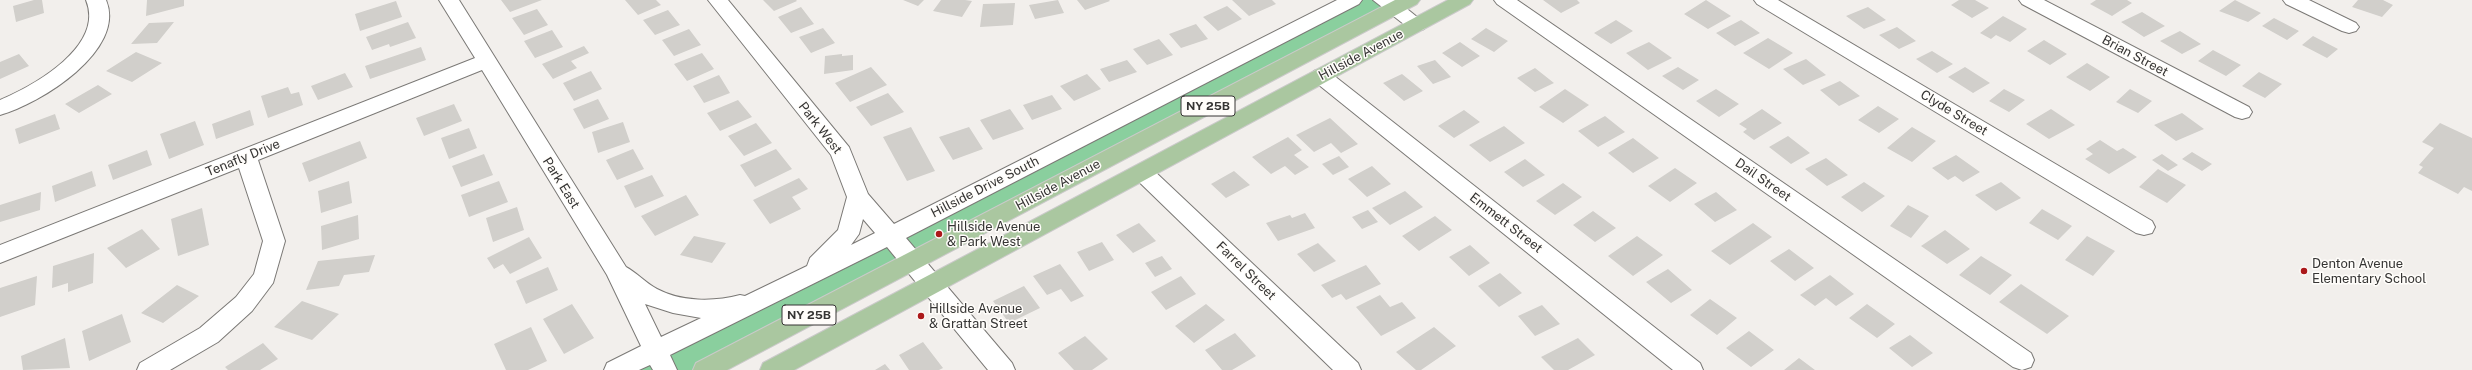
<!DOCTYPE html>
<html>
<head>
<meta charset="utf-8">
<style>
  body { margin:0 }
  canvas { display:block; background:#f2efec }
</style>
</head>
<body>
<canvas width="2472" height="370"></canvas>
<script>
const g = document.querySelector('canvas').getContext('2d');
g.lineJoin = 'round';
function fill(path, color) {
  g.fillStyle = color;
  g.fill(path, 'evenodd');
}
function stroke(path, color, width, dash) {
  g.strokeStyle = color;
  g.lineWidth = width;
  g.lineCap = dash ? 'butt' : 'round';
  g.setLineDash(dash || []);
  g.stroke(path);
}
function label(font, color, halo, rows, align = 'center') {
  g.font = font + ' "Public Sans",sans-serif';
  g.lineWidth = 3;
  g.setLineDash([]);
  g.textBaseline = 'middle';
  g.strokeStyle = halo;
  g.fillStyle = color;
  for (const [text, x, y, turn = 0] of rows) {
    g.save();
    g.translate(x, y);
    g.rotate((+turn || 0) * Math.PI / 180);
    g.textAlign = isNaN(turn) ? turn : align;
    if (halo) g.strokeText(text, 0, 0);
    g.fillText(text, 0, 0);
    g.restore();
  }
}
fill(new Path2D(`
  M1352,0h58l-705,370h-89z`), '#8acf9e');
fill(new Path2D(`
  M34,0h8l2,13 -28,9 -3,-16z
  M147,0h37v6l-38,10z
  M501,0h41l-32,12z
  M625,0h31l5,5 -23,10z
  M763,0h33l1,1 -23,10z
  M903,0h21l-6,6z
  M941,0h24l7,1 -10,16 -29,-6z
  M1058,0l6,13 -29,6 -6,-14z
  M1077,0h32l1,1 -25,9z
  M1232,0h40l4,4 -27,12z
  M1543,0h34l3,3 -19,10z
  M1706,0l25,16 -23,13 -24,-15z
  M1959,0h16l14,8 -17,10 -21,-13z
  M2096,0h31l5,3 -20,13 -22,-12z
  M2235,0l26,13 -13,9 -29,-11z
  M2358,0h25l10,5 -11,12 -30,-10z
  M396,1l6,16 -42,14 -5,-17z
  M1015,3l-2,22 -33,2 3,-23z
  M1227,6l15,13 -24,12 -15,-14z
  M801,7l13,17 -23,9 -13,-16z
  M1868,7l18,13 -22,9 -18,-13z
  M537,9l11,16 -24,10 -12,-17z
  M668,10l12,15 -25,10 -12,-15z
  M2142,12l23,14 -21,11 -23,-15z
  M2003,16l24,13 -17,13 -14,-7 -5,4 -11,-6z
  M2274,18l25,13 -12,9 -25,-14z
  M1616,20l17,11 -22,13 -17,-11z
  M1741,20l19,13 -25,13 -19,-13z
  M174,22l-17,21 -26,1 18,-21z
  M408,22l8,16 -26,9 -1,-3 -17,6 -6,-13z
  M1196,24l12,15 -27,9 -12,-14z
  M1897,27l19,14 -17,8 -20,-14z
  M823,28l12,15 -24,10 -12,-16z
  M1486,28l22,13 -14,11 -23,-13z
  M689,29l12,16 -27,11 -12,-16z
  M552,30l11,17 -28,11 -11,-17z
  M2180,31l21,13 -19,10 -22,-13z
  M2313,36l25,13 -11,9 -25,-13z
  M1768,38l25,15 -24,16 -26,-16z
  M1159,39l14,16 -26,10 -14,-16z
  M2044,40l23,14 -17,11 -23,-14z
  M1460,42l20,14 -18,11 -20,-14z
  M1649,42l23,16 -24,12 -22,-17z
  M584,46l5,7 -18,8 6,7 -24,11 -11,-15z
  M421,47l5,13 -56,19 -5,-13z
  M2213,50l28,15 -15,11 -28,-15z
  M1932,51l21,13 -16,9 -21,-14z
  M136,52l26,11 -30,19 -26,-11z
  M702,53l12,16 -27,12 -13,-17z
  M19,54l10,12 -29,13v-17z
  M842,54v2l11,-1v15l-29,4 1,-18z
  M1806,59l20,16 -23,10 -20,-16z
  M1127,60l10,12 -28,10 -9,-13z
  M1435,60l16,17 -18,7 -16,-18z
  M2087,63l23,14 -20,14 -24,-14z
  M871,67l16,18 -37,17 -15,-19z
  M1678,67l21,13 -16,10 -21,-14z
  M1965,67l25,16 -17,10 -25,-16z
  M1535,68l19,15 -19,9 -18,-14z
  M591,71l11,18 -28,12 -11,-18z
  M2259,72l23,12 -17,14 -23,-12z
  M345,73l8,14 -35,13 -7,-14z
  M1087,74l14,15 -27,12 -14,-15z
  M1402,74l21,17 -19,10 -21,-18z
  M719,75l11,18 -26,10 -11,-17z
  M1840,81l20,15 -21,10 -19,-16z
  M98,85l14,9 -33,19 -14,-9z
  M288,87l3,7 8,-2 4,13 -35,13 -7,-22z
  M1565,89l24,16 -26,18 -24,-16z
  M1716,89l23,15 -20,13 -23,-16z
  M2004,89l21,11 -16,12 -20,-11z
  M2130,89l22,12 -14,12 -22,-11z
  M888,93l16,19 -33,14 -15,-19z
  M1052,95l10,14 -30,11 -9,-15z
  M598,99l11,20 -25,10 -11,-20z
  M738,100l14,17 -32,14 -13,-18z
  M454,104l8,17 -38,15 -8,-18z
  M1878,106l21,13 -20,14 -21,-13z
  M1010,109l14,20 -31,11 -13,-20z
  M1762,109l20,14 -28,17 -11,-8 4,-3 -8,-5z
  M2051,109l24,16 -26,14 -23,-15z
  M250,110l4,15 -38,14 -4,-15z
  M1464,110l16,12 -26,16 -16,-12z
  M2182,113l22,16 -28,12 -22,-16z
  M55,114l5,15 -41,15 -4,-15z
  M1605,116l20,16 -27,15 -20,-16z
  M1330,118l28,26 -17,9 -10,-10 -17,9 -18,-17z
  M195,121l9,24 -35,14 -9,-25z
  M623,122l7,20 -32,11 -6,-21z
  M756,123l16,20 -28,13 -16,-20z
  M2440,123l32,15v53l-8,-4 -6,7 -40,-21 5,-6 -4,-2 15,-17 -12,-6z
  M1504,126l21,17 -35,19 -21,-17z
  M911,127l24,44 -28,10 -24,-44z
  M969,127l14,22 -30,11 -14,-23z
  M1912,127l24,14 -24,21 -25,-14z
  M469,128l8,20 -28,11 -8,-21z
  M1788,136l22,17 -19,11 -22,-17z
  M1288,137l14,13 -8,5 15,12 -14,8 -10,-9 -14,8 -19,-17z
  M1633,138l26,20 -26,15 -25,-20z
  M2100,140l17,11 6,-3 14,9 -28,17 -24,-15 8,-5 -7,-5z
  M360,141l7,17 -58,24 -7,-19z
  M633,149l11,20 -27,11 -11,-20z
  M776,149l16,20 -37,18 -15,-22z
  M147,150l5,15 -39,15 -5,-15z
  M2192,152l20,12 -10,7 -20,-12z
  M484,154l9,21 -32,12 -9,-21z
  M2162,154l16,11 -10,6 -16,-11z
  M1956,155l24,17 -17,10 -8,-6 -7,4 -16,-12z
  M1339,156l10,11 -16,8 -11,-11z
  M1826,158l22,17 -21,11 -22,-17z
  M1525,159l20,16 -22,12 -19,-15z
  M1372,166l19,18 -24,13 -19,-18z
  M1675,168l22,15 -27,19 -22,-16z
  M2158,169l28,16 -19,18 -28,-16z
  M92,171l4,15 -41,16 -3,-16z
  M1234,171l16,14 -24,13 -15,-14z
  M652,175l12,21 -29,12 -11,-22z
  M799,178l9,11 -16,8 9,12 -31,15 -17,-24z
  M349,181l3,22 -31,10 -3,-22z
  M499,181l9,21 -39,15 -8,-22z
  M1864,182l21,14 -23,16 -21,-15z
  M2001,182l20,16 -25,13 -21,-16z
  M1563,183l19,14 -27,18 -19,-14z
  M1405,191l18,16 -33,18 -18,-17z
  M41,192l-1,18 -40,12v-17z
  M1716,192l21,18 -22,12 -21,-18z
  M686,195l13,20 -44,21 -14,-20z
  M1908,205l21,11 -18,22 -21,-12z
  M517,207l7,23 -31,12 -7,-24z
  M202,208l7,37 -31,11 -7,-37z
  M2042,209l30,17 -14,14 -29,-17z
  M1368,210l10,12 -16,7 -10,-12z
  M1593,211l23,17 -21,14 -22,-17z
  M1305,213l10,15 -37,13 -12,-18 24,-8 2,3z
  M358,215l1,24 -37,11 -1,-24z
  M1435,216l17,14 -33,21 -17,-15z
  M1139,223l17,18 -23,12 -17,-18z
  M1753,223l19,14 -42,28 -19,-14z
  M142,229l18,20 -34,19 -19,-20z
  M1945,230l25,19 -23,15 -26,-18z
  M694,236l32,7 -14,20 -32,-8z
  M1637,236l26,19 -30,21 -25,-20z
  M2087,236l28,15 -22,25 -28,-16z
  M529,237l13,21 -32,16 -7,-10 -9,5 -7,-11z
  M1102,242l12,18 -25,11 -12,-19z
  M1318,243l18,18 -22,11 -17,-18z
  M1470,245l20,18 -21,13 -20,-19z
  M1789,249l25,19 -19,13 -25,-20z
  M94,253l-1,30 -25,9v-9l-16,5 1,-22z
  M375,255l-6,17 -25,3 -5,11 -33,4 12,-29z
  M1162,256l10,13 -17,8 -10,-14z
  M1981,256l31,19 -22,20 -31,-20z
  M1060,264l24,32 -13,6 -10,-13 -14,6 -14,-19z
  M1366,265l15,19 -35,16 -5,-6 -9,4 -11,-13z
  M548,267l10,23 -32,14 -10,-23z
  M1668,269l24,21 -21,13 -25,-21z
  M1500,273l22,20 -23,14 -21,-21z
  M1830,275l24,19 -18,12 -10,-8 -11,8 -15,-11z
  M37,276l-2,29 -35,12v-29z
  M1181,276l15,18 -30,16 -15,-18z
  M2021,284l48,32 -22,18 -48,-32z
  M177,285l22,11 -36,27 -22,-10z
  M1024,286l16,22 -31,15 -16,-22z
  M1380,295l10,12 12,-5 14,16 -35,18 -25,-29z
  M1710,299l27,19 -20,17 -27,-20z
  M302,301l37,13 -27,26 -38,-13z
  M572,304l22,34 -30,16 -21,-35z
  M1206,304l19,16 -31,23 -19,-17z
  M1867,304l28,20 -18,14 -28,-20z
  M1542,305l18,19 -25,12 -17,-20z
  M122,314l9,28 -42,19 -7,-30z
  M531,327l16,34 -19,9h-22l-12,-26z
  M1434,327l22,19 -35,24h-5l-20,-18z
  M1749,331l25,19 -23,17 -25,-19z
  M1235,333l21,23 -24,14h-10l-17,-20z
  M1910,335l23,18 -21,14 -23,-19z
  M1085,336l23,23 -16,11h-18l-16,-17z
  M65,338l5,30 -47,2 -2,-14z
  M1578,338l17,17 -27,15h-14l-13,-13z
  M923,342l20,26 -4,2h-30l-10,-15z
  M263,343l15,16 -18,11h-32l-3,-3z
  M1799,358l16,12h-31z
  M885,364l5,6h-15z`), '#d1cfcb');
const street = new Path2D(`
  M86,0h20c21,50 -66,104 -106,115v-15c35,-15 105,-54 86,-100z
  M439,0h20l167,267c11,6 20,16 31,22 24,13 57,13 83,6l5,1 62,-30 3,-8 28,-28 9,-33 -16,-42 -123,-155h20l121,147 19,47 26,30 443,-224h25l-3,4 -453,234 106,125 3,7h-27l-101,-123 -217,108 7,15h-24l-3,-5 -11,5h-35l3,-7 34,-17 -34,-71 -125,-205 -224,90 27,81 -12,42 -21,28 -34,31 -48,28h-33l3,-7 60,-35 36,-31 18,-23 9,-33 -24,-73 -239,95v-18l475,-187zM863,219l12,14 -24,12 8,-11zM645,304l28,9 28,5 -40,19z
  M1373,0h23l31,25 -3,4 -7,2 -7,-2z
  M1494,0h23l514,353 3,7 -3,7 -9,3 -9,-3 -516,-363z
  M1754,0h24l374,221 3,6 -3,6 -8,2 -8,-2 -379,-229z
  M2019,0h25l205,107 3,5 -3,5 -7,2 -7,-2 -213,-113z
  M2283,0h26l47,23 3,4 -3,4 -7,2 -7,-2 -56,-27z
  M1321,69l7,2 372,292 3,7h-30l-359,-289 -3,-5 3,-5z
  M1142,164l8,3 208,196 3,7h-28l-199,-193 -3,-5 3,-5z`);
const primary = new Path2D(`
  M1395,0h25l-3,4 -690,366h-34l3,-7z
  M1448,0h25l-3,4 -676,366h-34l3,-7z`);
stroke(street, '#7b7976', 2);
stroke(primary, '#cbcaca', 2);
fill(street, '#fff');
fill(primary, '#aac7a0');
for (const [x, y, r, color] of [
  [939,234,4,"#ab181a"],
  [2304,271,4,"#ab181a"],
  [921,316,4,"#ab181a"]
]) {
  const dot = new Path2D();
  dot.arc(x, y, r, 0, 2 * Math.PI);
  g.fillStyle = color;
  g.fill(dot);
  stroke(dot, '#fffdfa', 1.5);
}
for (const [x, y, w] of [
  [1208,106,54],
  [809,315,54]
]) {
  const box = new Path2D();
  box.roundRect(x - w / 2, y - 10, w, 20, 3);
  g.fillStyle = '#fffdfa';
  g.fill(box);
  stroke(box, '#363534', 1);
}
label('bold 12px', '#363534', null, [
  ["NY 25B",1208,106],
  ["NY 25B",809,315]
]);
label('13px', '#363534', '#fffdfa', [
  ["Hillside Avenue",1361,55,-28],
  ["Brian Street",2135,56,28],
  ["Clyde Street",1954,113,31],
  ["Park West",820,128,52],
  ["Tenafly Drive",243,158,-22],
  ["Dail Street",1763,180,35],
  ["Park East",561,183,58],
  ["Hillside Avenue",1058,185,-28],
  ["Hillside Drive South",985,187,-27],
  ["Emmett Street",1506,223,38],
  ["Farrel Street",1246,271,44]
]);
label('13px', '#363534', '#fffdfa', [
  ["Hillside Avenue",947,227],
  ["& Park West",947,242],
  ["Denton Avenue",2312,264],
  ["Elementary School",2312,279],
  ["Hillside Avenue",929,309],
  ["& Grattan Street",929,324]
], 'left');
</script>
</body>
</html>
